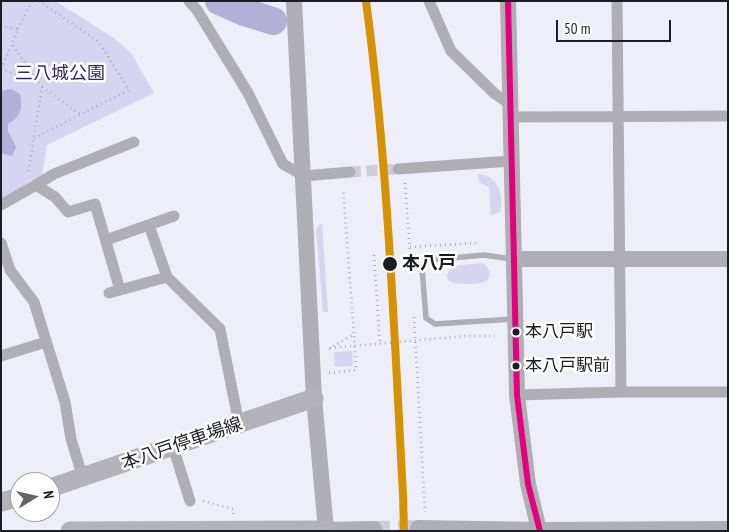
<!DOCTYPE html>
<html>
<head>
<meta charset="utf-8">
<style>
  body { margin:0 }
  #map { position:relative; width:729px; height:532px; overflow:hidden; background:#eeeef8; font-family:"PT Sans Narrow",sans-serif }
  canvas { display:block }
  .frame { position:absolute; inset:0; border:2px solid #1c1c24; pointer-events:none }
  .north { position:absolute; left:10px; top:472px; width:50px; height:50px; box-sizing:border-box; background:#fff; border:1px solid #a4a4a7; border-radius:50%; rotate:81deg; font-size:14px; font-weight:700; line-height:20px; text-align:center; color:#1c1c24 }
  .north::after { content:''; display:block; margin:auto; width:18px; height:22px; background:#66666e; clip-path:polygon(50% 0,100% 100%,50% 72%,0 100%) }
  .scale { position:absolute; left:556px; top:20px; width:115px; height:22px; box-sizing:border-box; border:2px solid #1c1c24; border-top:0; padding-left:6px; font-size:15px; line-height:18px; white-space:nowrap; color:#1c1c24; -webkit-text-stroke:4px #fff; paint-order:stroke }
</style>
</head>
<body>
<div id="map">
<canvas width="729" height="532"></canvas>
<div class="frame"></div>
<div class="north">N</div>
<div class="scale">50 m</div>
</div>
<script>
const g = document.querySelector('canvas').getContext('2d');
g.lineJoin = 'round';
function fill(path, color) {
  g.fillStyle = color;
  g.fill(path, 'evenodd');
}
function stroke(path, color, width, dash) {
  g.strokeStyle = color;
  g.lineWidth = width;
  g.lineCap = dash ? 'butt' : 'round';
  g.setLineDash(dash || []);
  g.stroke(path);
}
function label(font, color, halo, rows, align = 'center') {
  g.font = font + ' "PT Sans Narrow","Noto Sans JP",sans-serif';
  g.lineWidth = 5;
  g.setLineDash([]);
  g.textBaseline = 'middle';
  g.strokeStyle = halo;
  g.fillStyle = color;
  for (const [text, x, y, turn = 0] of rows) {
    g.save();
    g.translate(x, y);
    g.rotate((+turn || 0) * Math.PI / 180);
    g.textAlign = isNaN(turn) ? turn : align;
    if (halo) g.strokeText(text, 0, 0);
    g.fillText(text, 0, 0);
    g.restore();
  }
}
fill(new Path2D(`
  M1,1h54l13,8 46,29 17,15 23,40 -107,52 -5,31 -41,25z
  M478,174c20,1 27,22 22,38l-9,3 -2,-28 -10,-5z
  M322,224l6,88h-5l-7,-82 2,-5z
  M482,263c7,3 12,15 2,19 -8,3 -30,3 -36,-2l-1,-5 5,-9z
  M352,351l1,15 -18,1 -1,-15z`), '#d5d4f1');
fill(new Path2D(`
  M11,89l9,5c3,14 1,23 -12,30v7l8,16 -4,9 -8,-2 -3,-2v-61z`), '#b2b0d7');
stroke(new Path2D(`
  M219,1l25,11 29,9`), '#b2b0d7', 28);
stroke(new Path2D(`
  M350,172l48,-3`), '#ceced8', 11, [11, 5.5]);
stroke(new Path2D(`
  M374,529l44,-1`), '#ceced8', 16, [16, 8]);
stroke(new Path2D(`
  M1,26l17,3 -6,15 30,43 -14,87
  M18,29l14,-28
  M1,69l28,11 9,1
  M1,69l11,-25
  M42,87l39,28
  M34,138l95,-48 -30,-48 -60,-41
  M405,183l6,83
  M410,247l66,-4
  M374,255l6,89
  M414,317l11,195
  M330,348l135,-12h30
  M329,349l25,-15 -11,-145
  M329,373l27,-3 -2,-36
  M203,501l30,8 1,6`), '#adadb3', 2.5, [1, 4]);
stroke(new Path2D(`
  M512,259l-28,-4 -54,5 -8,8 4,50 9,6 79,-5`), '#aeaeb4', 5.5);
stroke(new Path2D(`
  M189,1l8,9 51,83 35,71 21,12 46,-4
  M429,1l22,50 44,43 15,10
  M617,1l4,391
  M511,117l217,-1
  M398,169l113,-8
  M36,185l18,-11 80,-32
  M1,205l35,-20 19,12 13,15 27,-8 25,86
  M106,240l68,-24
  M1,243l9,27 24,32 31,100 6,37 12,39
  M167,277l53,52 19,95
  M109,293l58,-16 -18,-52
  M1,356l45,-14
  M517,395l104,-3h107
  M173,447l17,54`), '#aeaeb4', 11);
stroke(new Path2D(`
  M294,1l20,397 12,132 48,-1
  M508,1l9,394 11,89 11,46
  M514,259h214
  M418,528l121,2 189,-1`), '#aeaeb4', 16);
stroke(new Path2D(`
  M50,488l264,-90
  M1,502l19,-5
  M70,531l256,-1`), '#b2b2b8', 19);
stroke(new Path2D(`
  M366,1c22,164 28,329 37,494l1,36`), '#b1b1b7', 4, [10, 5]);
stroke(new Path2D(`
  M508,1l9,394 11,89 12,47`), '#e5007d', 6);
stroke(new Path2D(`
  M366,1c22,164 28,329 37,494l1,36`), '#d69105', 8);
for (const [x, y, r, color] of [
  [390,264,8,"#1c1c24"],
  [516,332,4.5,"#1c1c24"],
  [516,366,4.5,"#1c1c24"]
]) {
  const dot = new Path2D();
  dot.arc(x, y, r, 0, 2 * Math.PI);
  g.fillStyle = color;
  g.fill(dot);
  stroke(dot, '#fff', 2);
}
label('17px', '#1c1c24', '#fff', [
  ["本八戸駅",525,332],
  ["本八戸駅前",525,366]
], 'left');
label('18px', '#312865', '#fff', [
  ["三八城公園",60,74]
]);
label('bold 18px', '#1c1c24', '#fff', [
  ["本八戸",402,264]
], 'left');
label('18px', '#1c1c24', '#fff', [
  ["本八戸停車場線",182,444,-19]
]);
</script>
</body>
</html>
